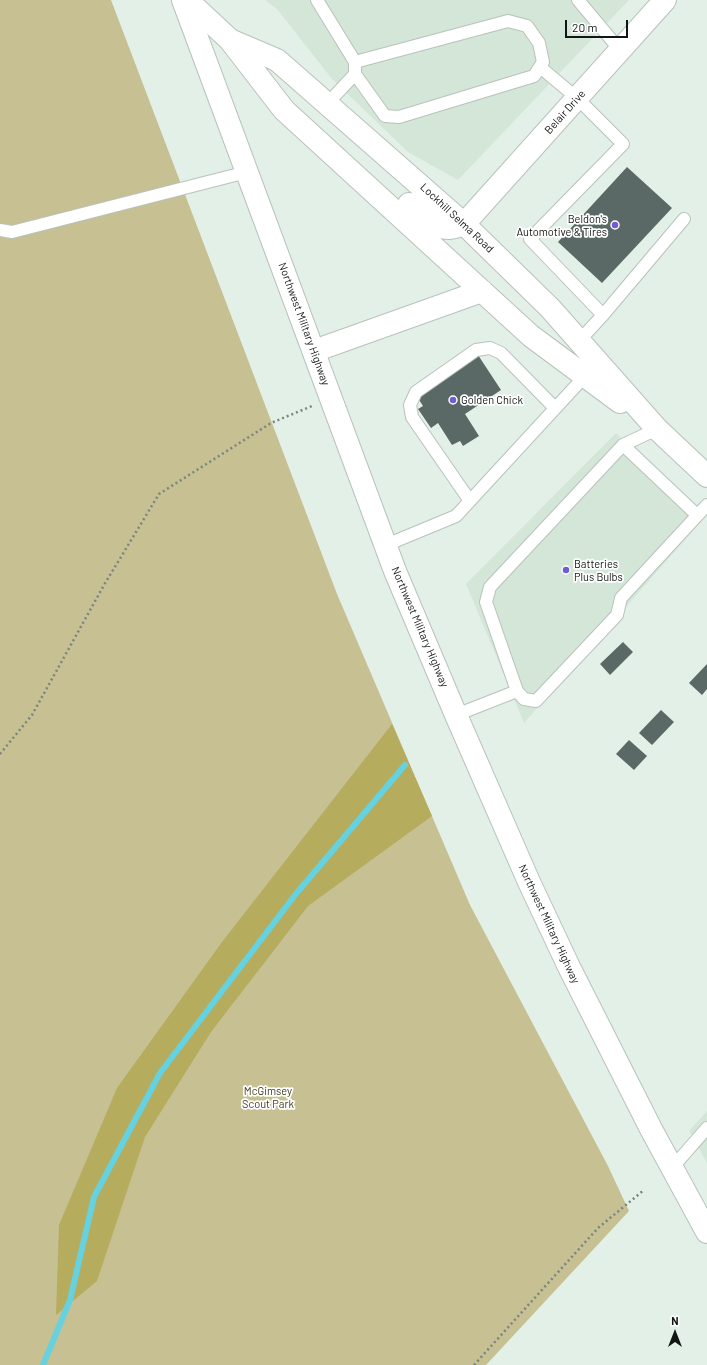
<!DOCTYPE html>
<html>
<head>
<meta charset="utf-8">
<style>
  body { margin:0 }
  #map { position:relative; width:707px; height:1365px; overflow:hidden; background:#e3f0e7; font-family:Barlow,sans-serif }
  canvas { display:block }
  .north { position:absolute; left:655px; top:1313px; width:40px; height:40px; -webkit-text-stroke:3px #fff; paint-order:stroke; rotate:0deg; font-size:11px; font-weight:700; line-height:16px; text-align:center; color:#121613 }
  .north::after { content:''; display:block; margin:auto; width:14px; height:18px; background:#121613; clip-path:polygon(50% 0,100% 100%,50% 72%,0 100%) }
  .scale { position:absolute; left:565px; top:20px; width:63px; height:18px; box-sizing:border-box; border:2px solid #121613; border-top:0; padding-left:5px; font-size:12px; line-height:14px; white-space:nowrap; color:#121613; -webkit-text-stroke:3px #fff; paint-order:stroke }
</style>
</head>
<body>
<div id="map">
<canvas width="707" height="1365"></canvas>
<div class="north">N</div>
<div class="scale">20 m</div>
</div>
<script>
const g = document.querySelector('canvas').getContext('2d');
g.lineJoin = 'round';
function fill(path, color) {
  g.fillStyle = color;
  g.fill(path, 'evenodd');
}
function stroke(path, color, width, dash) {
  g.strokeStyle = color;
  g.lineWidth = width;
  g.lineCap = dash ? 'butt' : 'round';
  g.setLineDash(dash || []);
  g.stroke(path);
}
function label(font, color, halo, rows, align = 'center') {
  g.font = font + ' Barlow,sans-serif';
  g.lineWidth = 3.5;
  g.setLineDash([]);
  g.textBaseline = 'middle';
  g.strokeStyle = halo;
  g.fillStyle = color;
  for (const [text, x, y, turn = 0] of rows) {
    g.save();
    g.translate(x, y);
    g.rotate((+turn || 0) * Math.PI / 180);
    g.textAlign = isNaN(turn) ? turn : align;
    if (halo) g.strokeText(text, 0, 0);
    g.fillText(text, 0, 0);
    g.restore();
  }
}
fill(new Path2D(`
  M265,0h364l-171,180 -50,-28 -76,-73 -55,-70z
  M616,433l89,84 -181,206 -58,-139z
  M707,1111v52l-18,-32z`), '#d3e6d8');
fill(new Path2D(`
  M0,0h111l226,594 133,311 138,261 21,45 -143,154h-486z`), '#c6c092');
fill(new Path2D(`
  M392,724l40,92 -124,90 -97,126 -66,105 -48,144 -41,34 3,-90 58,-137 105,-146z`), '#b6ac5e');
stroke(new Path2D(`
  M43,1365l27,-65 24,-103 66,-124 135,-178 110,-130`), '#66d1df', 6);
fill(new Path2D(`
  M627,167l45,41 -70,75 -44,-41z
  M478,355l23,35 -36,24 14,22 -16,10 -3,-5 -8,4 -14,-22 -7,5 -13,-19 5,-3 -7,-11z
  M623,642l10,10 -23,23 -10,-11z
  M707,664v25l-5,6 -13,-12z
  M661,710l13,12 -22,23 -13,-12z
  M629,740l18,16 -13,14 -18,-16z`), '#5b6966');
const lane = new Path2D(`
  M317,0l38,62v12l-28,30
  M578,0l42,50
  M355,62l153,-41 19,5 12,17 4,19 -9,14 -135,41 -14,-1 -30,-42
  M540,67l37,31 46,46 -93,95 73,76 -24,26
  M0,230l12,2 235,-60
  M603,315l81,-96
  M657,429l-34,16 -133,142 -4,15 31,89 7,8 12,2 81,-86 4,-17 86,-93
  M623,445l74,70
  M470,501l-58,-84 -2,-12 6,-13 60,-42 14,-2 11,5 54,55
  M386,545l70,-29 129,-140
  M456,715l61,-24
  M672,1168l35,-40`);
const street = new Path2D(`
  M464,224l201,-224`);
const secondary = new Path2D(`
  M187,0l43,40 54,70 247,226 89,66
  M230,40l47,20 187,164 86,84 107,121 50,47
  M409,204c11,11 22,24 40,24 5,0 11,-3 15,-4
  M314,351l168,-60`);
const primary = new Path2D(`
  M183,0l212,571 61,144 73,167 40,85 82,162 56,103`);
stroke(lane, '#b7c3ba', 14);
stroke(street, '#b7c3ba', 24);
stroke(secondary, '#b7c3ba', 24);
stroke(primary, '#b7c3ba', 24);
stroke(new Path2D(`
  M0,754l32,-39 72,-130 55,-91 112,-71 41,-17
  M474,1365l124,-137 46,-38`), '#7b847e', 2.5, [2, 3]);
stroke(lane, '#fff', 12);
stroke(street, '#fff', 22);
stroke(secondary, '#fff', 22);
stroke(primary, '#fff', 22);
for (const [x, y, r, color] of [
  [615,225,4,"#6f5cd6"],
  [453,400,4,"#6f5cd6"],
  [566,570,4,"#6f5cd6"]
]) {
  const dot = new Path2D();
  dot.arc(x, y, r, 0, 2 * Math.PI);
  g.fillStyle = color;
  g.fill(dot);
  stroke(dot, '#fff', 1.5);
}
label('11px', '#121613', '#fff', [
  ["Belair Drive",565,112,-48],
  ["Lockhill Selma Road",457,218,43],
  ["Northwest Military Highway",304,324,70],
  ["Northwest Military Highway",420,627,67],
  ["Northwest Military Highway",549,924,65]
]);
label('11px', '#121613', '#fff', [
  ["Beldon's",607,219,"right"],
  ["Automotive & Tires",607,232,"right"],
  ["Golden Chick",461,400],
  ["Batteries",574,564],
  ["Plus Bulbs",574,577]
], 'left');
label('11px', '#403b19', '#fff', [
  ["McGimsey",268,1091],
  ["Scout Park",268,1104]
]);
</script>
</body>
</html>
